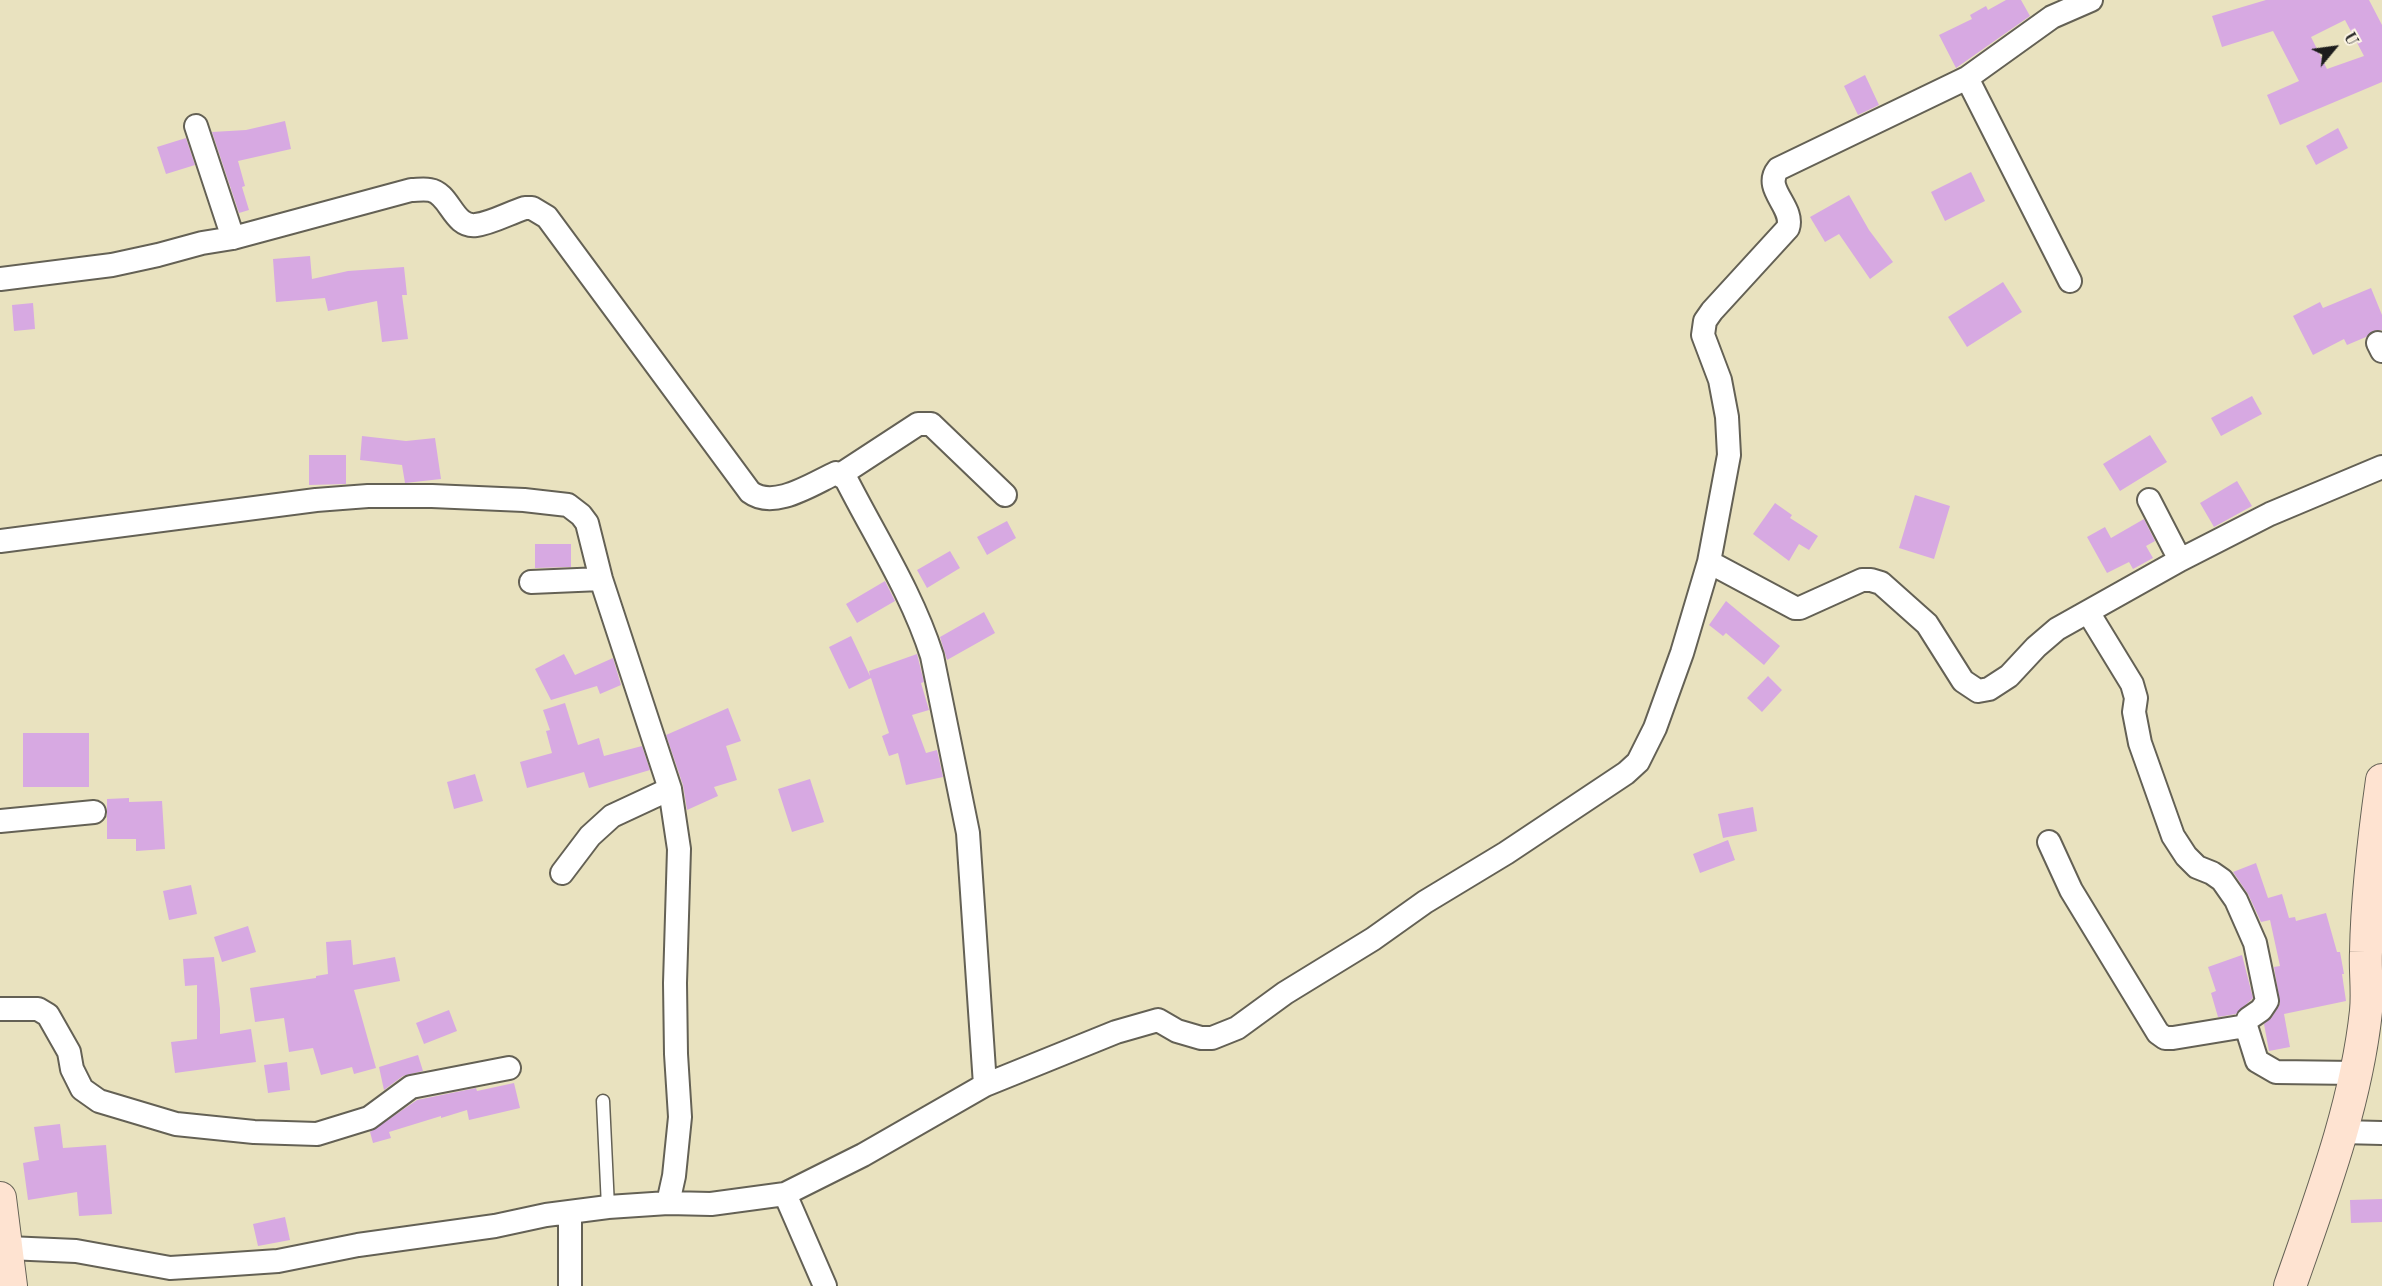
<!DOCTYPE html>
<html>
<head>
<meta charset="utf-8">
<style>
  body { margin:0 }
  #map { position:relative; width:2382px; height:1286px; overflow:hidden; background:#e9e2bf; font-family:"Old Standard TT",serif }
  canvas { display:block }
  .north { position:absolute; left:2304px; top:18px; width:60px; height:60px; -webkit-text-stroke:4px #fcf5e5; paint-order:stroke; rotate:61deg; font-size:16px; font-weight:700; line-height:24px; text-align:center; color:#1c1c1c }
  .north::after { content:''; display:block; margin:auto; width:21px; height:27px; background:#1c1c1c; clip-path:polygon(50% 0,100% 100%,50% 72%,0 100%) }
</style>
</head>
<body>
<div id="map">
<canvas width="2382" height="1286"></canvas>
<div class="north">U</div>
</div>
<script>
const g = document.querySelector('canvas').getContext('2d');
g.lineJoin = 'round';
function fill(path, color) {
  g.fillStyle = color;
  g.fill(path, 'evenodd');
}
function stroke(path, color, width, dash) {
  g.strokeStyle = color;
  g.lineWidth = width;
  g.lineCap = dash ? 'butt' : 'round';
  g.setLineDash(dash || []);
  g.stroke(path);
}
fill(new Path2D(`
  M2006,0h15l9,16 -74,52 -17,-33 33,-16 -2,-4 16,-9 2,4z
  M2266,0h103l13,25v57l-102,43 -13,-30 32,-14 -26,-50 -51,16 -10,-31zM2345,20l19,36 -37,13 -16,-32z
  M1865,75l14,30 -21,10 -14,-29z
  M285,121l6,28 -53,12 7,25 -3,1 7,23 -10,3 -27,-81 34,-2z
  M2338,128l10,20 -32,17 -10,-19z
  M186,138l9,27 -29,9 -9,-27z
  M1971,172l14,29 -40,20 -14,-29z
  M1849,195l20,35 24,32 -23,17 -31,-45 -14,8 -15,-25z
  M310,256l2,23 36,-8 56,-4 3,28h-5l6,44 -26,3 -5,-41 -49,10 -3,-13 -49,4 -3,-43z
  M2003,282l19,30 -55,35 -19,-30z
  M2371,288l11,27v15l-9,1 -7,6 -19,8 -3,-6 -31,16 -20,-39 27,-14 3,6z
  M33,303l2,26 -21,2 -2,-26z
  M2252,396l10,18 -41,22 -10,-18z
  M2150,435l17,27 -47,29 -17,-27z
  M362,436l44,5 29,-3 6,41 -36,4 -3,-18 -42,-5z
  M309,455h37v29l-37,1z
  M2237,481l15,25 -38,21 -14,-24z
  M1915,495l35,11 -16,53 -35,-11z
  M1775,503l17,12 -2,3 28,18 -9,14 -10,-6 -10,17 -36,-27z
  M2144,519l11,22 -9,5 7,12 -20,11 -4,-7 -22,11 -20,-36 18,-10 6,11z
  M1007,521l9,17 -29,17 -10,-18z
  M535,544h36v23l-36,1z
  M950,551l10,17 -33,20 -10,-18z
  M885,581l10,20 -38,22 -11,-19z
  M1726,601l54,45 -16,19 -38,-32 -3,3 -14,-11z
  M984,612l11,21 -48,27 -7,-23z
  M851,636l19,40 -1,-5 48,-17 7,28 -3,1 8,27 -17,5 14,38 11,-3 6,27 -37,8 -8,-32 -9,3 -7,-20 7,-3 -18,-55 -22,11 -20,-42z
  M564,654l11,21 38,-17 8,27 -21,9 -3,-8 -46,14 -16,-31z
  M1768,676l14,14 -20,22 -15,-14z
  M565,703l13,42 21,-7 5,18 38,-10 8,24 -61,18 -5,-16 -57,16 -7,-26 32,-9 -6,-22 4,-1 -7,-20z
  M728,708l13,33 -15,5 11,34 -23,7 4,9 -31,14 -4,-25 -17,-50z
  M23,733h66v54h-66z
  M475,774l8,27 -29,8 -7,-27z
  M810,779l14,43 -32,10 -14,-43z
  M129,798v4l33,-1 3,48 -29,2v-12h-29v-40z
  M1753,807l4,24 -34,7 -5,-24z
  M1728,840l7,20 -35,13 -7,-19z
  M2256,863l12,35 14,-4 7,24 6,-1 1,4 30,-8 11,39h3l4,22h-2l4,27 -62,13 6,33 -21,4 -5,-27 8,-7 8,-13 -6,-37 6,-1 -10,-46 -9,2 -13,-28 -15,-22z
  M191,885l6,29 -28,6 -6,-29z
  M248,926l8,26 -34,10 -8,-25z
  M351,940l2,25 42,-8 5,24 -46,9 22,78 -22,6 -2,-7 -31,8 -8,-27 -24,4 -5,-34 -29,4 -5,-34 66,-10v-2l12,-2 -2,-32z
  M2242,955l11,43 -17,16 -18,3 -7,-24 5,-2 -8,-24z
  M214,957l6,52v25l31,-5 5,33 -81,11 -4,-31 26,-3v-54l-12,1 -2,-27z
  M449,1010l8,21 -33,13 -8,-21z
  M418,1055l5,16 -20,5 -19,14 -5,-23z
  M287,1062l3,28 -22,3 -4,-28z
  M514,1083l6,25 -51,12 -2,-10 -26,8v-2l-52,16 2,6 -18,5 -3,-11 47,-32 59,-12 1,3z
  M60,1124l3,24 43,-3 6,69 -33,2 -2,-24 -49,8 -5,-37 16,-3 -5,-33z
  M2382,1199v23l-31,1 -1,-23z
  M285,1217l5,23 -32,6 -5,-22z`), '#d7a9e2');
const lane = new Path2D(`
  M603,1101l5,106`);
const street = new Path2D(`
  M1967,78l103,203
  M196,126l37,112
  M0,279l112,-14 46,-10 44,-12 31,-5 178,-48c6,0 13,-1 19,0 20,3 23,38 46,35 16,-2 33,-12 49,-17h7l15,9 203,275c24,18 62,-8 86,-19l10,6c30,59 66,114 86,177l36,177 17,252
  M2378,343l4,8
  M840,475l78,-51h13l74,71
  M2149,500l31,60
  M0,541l316,-41 52,-4h64l92,4 44,5 13,10 6,8 14,56 69,210 9,60 -4,134 1,71 4,63 -6,59 -6,27
  M1709,562l20,-107 -2,-38 -7,-37 -17,-45 2,-14 7,-10 76,-83c7,-21 -26,-39 -10,-59l189,-91 85,-61 39,-17
  M531,582l70,-3
  M2088,612l44,72 4,14 -2,14 6,31 33,93 13,20 11,11 15,6 10,7 14,20 19,43 12,58 -6,9 -13,9 -2,7 11,35 19,11 80,1
  M0,821l94,-9
  M2049,842l22,48 87,143 7,5h8l73,-12
  M562,873l28,-37 22,-20 58,-27
  M0,1009h38l10,6 21,37 3,17 10,20 17,12 77,23 78,8 63,2 52,-16 42,-31 98,-19
  M2341,1132l41,1
  M785,1194l40,92
  M570,1213v73
  M8,1248l68,3 94,17 49,-3 59,-4 80,-16 137,-19 51,-11 62,-8 60,-4 43,1 74,-10 78,-39 122,-70 131,-53 42,-12 19,11 24,7h11l25,-10 48,-35 88,-54 52,-37 81,-49 120,-80 12,-11 17,-34 27,-75 27,-91 86,46h5l62,-28h9l10,3 46,41 36,57 15,10 11,-2 20,-13 27,-29 21,-18 123,-69 90,-46 112,-47`);
const secondary = new Path2D(`
  M0,1198l11,88
  M2290,1286c31,-89 66,-181 76,-275 2,-20 -1,-40 0,-59 1,-58 8,-115 16,-172`);
stroke(lane, '#646155', 15);
stroke(street, '#646155', 26);
stroke(secondary, '#646155', 34);
stroke(lane, '#fff', 12);
stroke(street, '#fff', 22);
stroke(secondary, '#fee3d1', 32);
</script>
</body>
</html>
